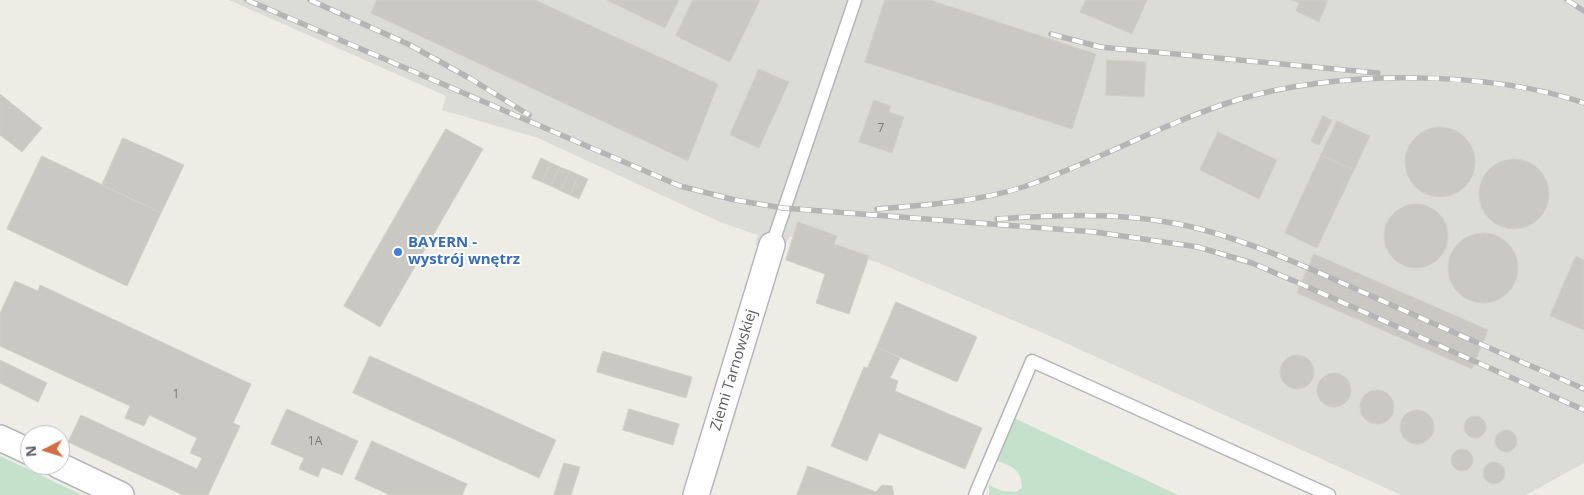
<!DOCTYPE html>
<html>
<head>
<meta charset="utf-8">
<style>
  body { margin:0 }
  #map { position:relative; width:1584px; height:495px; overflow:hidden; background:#edede5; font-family:"Open Sans",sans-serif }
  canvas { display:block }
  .north { position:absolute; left:20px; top:425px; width:50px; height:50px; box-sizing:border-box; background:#fff; border:1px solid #bebfc1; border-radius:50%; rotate:265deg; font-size:14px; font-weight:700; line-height:20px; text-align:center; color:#5d5e64 }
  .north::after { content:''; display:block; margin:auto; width:18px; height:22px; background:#d56d43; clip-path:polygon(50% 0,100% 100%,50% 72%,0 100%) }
</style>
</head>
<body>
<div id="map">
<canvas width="1584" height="495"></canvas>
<div class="north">N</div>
</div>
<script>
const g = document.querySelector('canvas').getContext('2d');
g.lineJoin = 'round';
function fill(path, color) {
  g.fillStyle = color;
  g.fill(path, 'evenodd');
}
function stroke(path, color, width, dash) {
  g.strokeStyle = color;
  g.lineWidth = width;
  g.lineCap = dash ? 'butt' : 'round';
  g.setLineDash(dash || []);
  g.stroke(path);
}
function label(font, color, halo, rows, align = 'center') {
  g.font = font + ' "Open Sans",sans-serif';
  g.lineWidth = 4;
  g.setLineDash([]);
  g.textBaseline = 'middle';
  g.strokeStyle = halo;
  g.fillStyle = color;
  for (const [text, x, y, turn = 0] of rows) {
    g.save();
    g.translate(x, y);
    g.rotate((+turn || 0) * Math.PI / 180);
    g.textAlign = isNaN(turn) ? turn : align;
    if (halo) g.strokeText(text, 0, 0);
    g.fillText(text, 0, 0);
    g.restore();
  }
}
fill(new Path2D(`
  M229,0h1355v463l-58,32h-125l-351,-159 -171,-73 -89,-27 -9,17 -26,-8 3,-10 -38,-13 -182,-84 -96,-28 4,-14z`), '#dcdcd7');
fill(new Path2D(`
  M1014,418l164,77h-189v-10l13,6 13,1 7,-4c0,-18 -10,-22 -25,-27z
  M0,456l82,39h-82z`), '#c4e2cb');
const building = new Path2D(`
  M377,0h158l183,84 -30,77 -317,-148z
  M607,0h72l-14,28z
  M693,0h67l-30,62 -54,-26z
  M885,0h45l166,54 -24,75 -207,-67z
  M1086,0h61l-15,34 -52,-22z
  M1291,0h37l-9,22 -23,-11 3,-8z
  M1107,60l39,2 -2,35 -38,-2z
  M759,69l30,13 -30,66 -29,-13z
  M0,94l42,34 -20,24 -22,-17z
  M874,100l17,6 -2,6 15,5 -12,36 -33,-11z
  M1323,116l9,4 -13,25 -8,-4z
  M1337,121l33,15 -16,34 -33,-15z
  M1405 162a35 35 0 1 1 70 0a35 35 0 1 1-70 0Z
  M446,129l37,20 -103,178 -36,-21z
  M1218,132l59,28 -18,39 -59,-29z
  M123,138l61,27 -23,48 -59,-28z
  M1321,155l33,15 -37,78 -32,-15z
  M42,156l119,57 -34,73 -120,-57z
  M541,158l10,5 -9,19 -10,-4z
  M1479 194a35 35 0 1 1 70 0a35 35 0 1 1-70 0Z
  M551,163l9,4 -9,19 -9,-4z
  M560,167l10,4 -9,20 -10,-5z
  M570,171l9,4 -9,20 -9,-4z
  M579,175l9,4 -9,20 -9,-4z
  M1384 236a32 32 0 1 1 64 0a32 32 0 1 1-64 0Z
  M798,222l39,14 -3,8 35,12 -20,58 -33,-11 9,-29 -39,-14z
  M1448 268a35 35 0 1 1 70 0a35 35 0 1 1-70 0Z
  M1314,254l174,76 -16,39 -175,-76z
  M1576,256l8,4v70l-34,-14z
  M15,281l23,10 2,-6 211,99 -18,39 7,3 -32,69h-25l-115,-53 13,-27 116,54 5,-11 -12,-5 7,-15 -48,-23 -5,11 -19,-8 5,-12 -130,-60v-32z
  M896,302l81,35 -20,45 -80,-35z
  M877,347l23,11 -10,20 8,3 -3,10 87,37 -17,41 -86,-36 -12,28 -36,-15 33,-79 3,1z
  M603,351l89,26 -6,21 -89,-26z
  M1280 372a17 17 0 1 1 34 0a17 17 0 1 1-34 0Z
  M370,356l186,84 -17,38 -186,-85z
  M0,360l47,23 -9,19 -38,-19z
  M1317 390a17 17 0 1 1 34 0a17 17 0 1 1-34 0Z
  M1360 407a17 17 0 1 1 34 0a17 17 0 1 1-34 0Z
  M287,409l71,32 -16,34 -20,-8 -4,10 -19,-8 5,-11 -33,-14z
  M629,409l50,15 -6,21 -50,-15z
  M1400 427a17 17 0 1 1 34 0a17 17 0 1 1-34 0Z
  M1464 427a11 11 0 1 1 22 0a11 11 0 1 1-22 0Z
  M1495 441a11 11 0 1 1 22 0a11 11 0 1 1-22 0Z
  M372,441l95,43 -5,11h-72l-35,-16z
  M1451 460a11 11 0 1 1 22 0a11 11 0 1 1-22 0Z
  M1483 473a11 11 0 1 1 22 0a11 11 0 1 1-22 0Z
  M564,463l16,4 -9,28h-17z
  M808,466l68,26 6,-7 10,1 2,9h-97z`);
fill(building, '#c9c8c2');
stroke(building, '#d1d0c4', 1);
const service = new Path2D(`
  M772,245l83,-245
  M975,495l57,-134 297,134`);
const minor = new Path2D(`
  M0,438l30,14
  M58,465l63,30
  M696,495l76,-250`);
stroke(service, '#b5b6ba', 15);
stroke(minor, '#b5b6ba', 28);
stroke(service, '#fff', 12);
stroke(minor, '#fff', 25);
const rail = new Path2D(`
  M247,0l433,186 55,14 48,8 312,24 103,15 54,16 49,21 283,126
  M310,0l100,45 61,34 58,36
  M1567,0l17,11
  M1051,34l49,13 278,26
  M877,209c49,-4 100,-7 146,-22 73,-25 140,-64 214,-87 96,-30 251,-30 347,3
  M997,219c67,-5 138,-7 203,10 61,16 119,44 176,69 69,31 139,61 208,91`);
stroke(rail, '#b5b5b6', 5.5);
stroke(rail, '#fff', 4, [11]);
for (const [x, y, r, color] of [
  [398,252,5,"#3f7fe0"]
]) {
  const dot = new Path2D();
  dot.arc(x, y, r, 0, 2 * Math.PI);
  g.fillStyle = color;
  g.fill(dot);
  stroke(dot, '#fff', 2);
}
label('12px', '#78787c', null, [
  ["7",881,129],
  ["1",176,395],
  ["1A",315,442]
]);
label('bold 15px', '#366cbe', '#fff', [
  ["BAYERN -",408,243],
  ["wystrój wnętrz",408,260]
], 'left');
label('15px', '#5d5e64', '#fff', [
  ["Ziemi Tarnowskiej",734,370,-73]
]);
</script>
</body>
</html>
